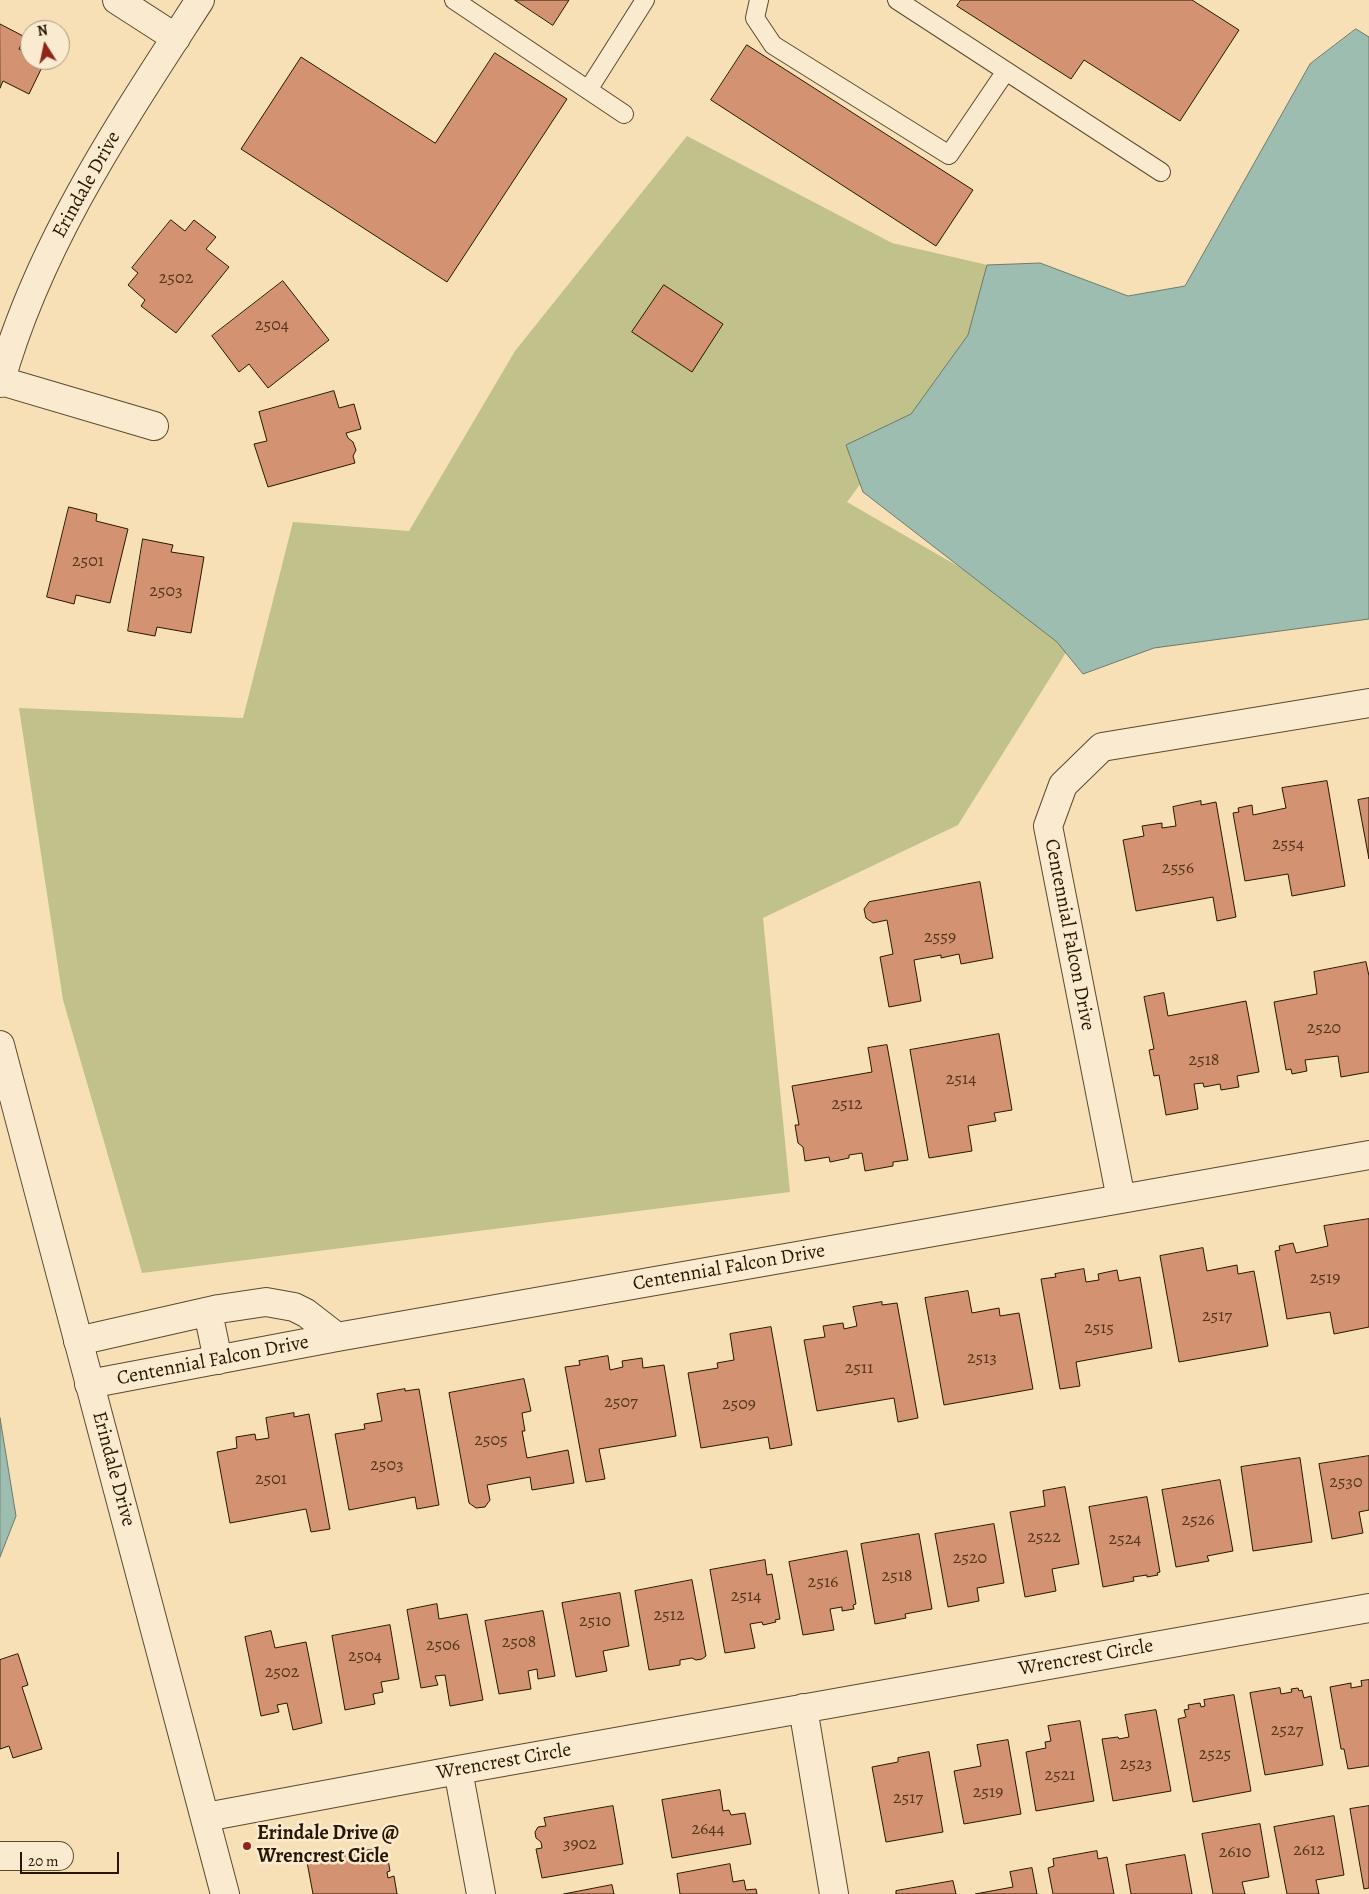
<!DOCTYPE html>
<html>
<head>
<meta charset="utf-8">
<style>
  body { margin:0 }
  #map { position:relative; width:1369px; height:1894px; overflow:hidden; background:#f7e0b6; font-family:Alegreya,serif }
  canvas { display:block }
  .north { position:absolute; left:20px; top:20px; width:50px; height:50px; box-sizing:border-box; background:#faebd0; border:1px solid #a6967d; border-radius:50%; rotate:350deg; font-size:14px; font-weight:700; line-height:20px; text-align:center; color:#281700 }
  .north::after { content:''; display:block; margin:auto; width:18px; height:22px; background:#8f2418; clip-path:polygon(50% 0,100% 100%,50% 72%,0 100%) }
  .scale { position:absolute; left:20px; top:1852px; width:99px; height:22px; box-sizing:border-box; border:2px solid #281700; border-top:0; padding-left:6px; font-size:15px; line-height:18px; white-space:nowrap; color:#281700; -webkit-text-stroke:4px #faebd0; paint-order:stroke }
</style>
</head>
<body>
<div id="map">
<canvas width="1369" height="1894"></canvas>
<div class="north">N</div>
<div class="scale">20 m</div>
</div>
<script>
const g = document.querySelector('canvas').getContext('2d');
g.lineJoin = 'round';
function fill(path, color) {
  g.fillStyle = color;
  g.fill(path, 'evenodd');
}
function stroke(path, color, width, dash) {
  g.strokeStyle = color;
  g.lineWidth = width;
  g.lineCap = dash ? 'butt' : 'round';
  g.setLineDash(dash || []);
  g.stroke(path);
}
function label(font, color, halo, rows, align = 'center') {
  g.font = font + ' Alegreya,serif';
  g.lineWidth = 5;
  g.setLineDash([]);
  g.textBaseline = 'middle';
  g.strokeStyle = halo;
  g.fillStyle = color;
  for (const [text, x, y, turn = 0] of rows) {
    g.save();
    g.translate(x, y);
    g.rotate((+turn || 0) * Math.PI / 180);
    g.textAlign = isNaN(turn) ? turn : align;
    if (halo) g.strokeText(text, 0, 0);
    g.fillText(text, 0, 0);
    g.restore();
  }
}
fill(new Path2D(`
  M687,136l205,107 126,29 -171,230 230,133 -119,190 -195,93 27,274 -648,81 -79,-273 -44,-292 224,10 50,-196 116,9 106,-180z`), '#c1c18b');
const water = new Path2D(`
  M1356,29l13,8v582l-215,29 -71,26 -26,-32 -194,-150 -17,-47 65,-31 57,-79 19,-70 53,-2 88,33 57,-10 125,-222z
  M0,1418l16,98 -16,41z`);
fill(water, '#9dbdb0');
stroke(water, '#6e7b6a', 1);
const building = new Path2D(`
  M515,0h54l-16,25z
  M961,0h231l47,30 -59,91 -96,-61 -13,19 -114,-73z
  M0,24l25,13 -6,12 11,5v6l15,1 -16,33 -26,-13 -3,7z
  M747,45l226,145 -37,56 -225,-146z
  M495,53l72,46 -120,183 -206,-133 60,-92 134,86z
  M171,220l14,11 9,-11 22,17 -10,12 23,18 -53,66 -35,-27 4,-6 -17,-15 10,-12 -6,-5z
  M283,281l46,59 -61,48 -19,-24 -10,8 -27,-36z
  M664,285l59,39 -31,48 -60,-40z
  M334,391l5,17 15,-4 7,25 -15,4 2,5 5,4 3,8 -3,6 2,7 -87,24 -14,-43 13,-3 -8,-29z
  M69,507l28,7 -1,7 32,8 -18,74 -34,-8 -2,9 -27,-7z
  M143,539l30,6 -2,7 33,5 -13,76 -34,-6 -2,9 -27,-5z
  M1327,781l18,105 -53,10 -4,-22 -43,7 -12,-68 6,-1 -1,-4 14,-3 1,10 33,-7 -4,-20z
  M1369,798v61l-11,-59z
  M1201,801v4l15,-3 20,115 -19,4 -4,-24 -77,14 -13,-71 21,-4 -2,-10 20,-3v5l14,-2 -3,-19z
  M980,882l13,76 -32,6 -2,-10 -18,4v-3l-27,5 7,41 -32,6 -9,-50 13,-3 -6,-34 -14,3 -7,-5 -2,-9 5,-7z
  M1366,962l3,14v96l-28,5 -3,-21 -33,4 2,11 -15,3 -1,-5 -5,1 -12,-68 43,-8 -3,-22z
  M1164,993l4,23 78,-15 13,71 -22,4 2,11 -18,3 -1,-6 -16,3 -1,-4 -9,1 4,25 -32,6 -7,-40 -5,1 -5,-26 5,-1 -10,-52z
  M999,1034l13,76 -18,3 2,8 -28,5 4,25 -43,7 -19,-108z
  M887,1045l21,115 -15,2v4l-28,5 -3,-18 -13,2v3l-19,4 -1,-5 -24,4 -2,-14 -5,-4 -3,-18h4l-7,-39 80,-14 -4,-24z
  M1369,1219v108l-35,7 -4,-22 -43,7 -12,-68 5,-1 -1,-4 14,-3 3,10 32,-7 -4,-20z
  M1203,1248l4,23 30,-6 1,9 16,-3 14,75 -89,16 -19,-106z
  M1084,1269l2,13 13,-2 -1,-6 19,-4 2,11 21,-4 12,71 -76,14 4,24 -20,3 -19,-110 15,-2 -1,-3z
  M968,1291l4,22 27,-5 1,8 19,-3 14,76 -89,16 -19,-107z
  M882,1302v3l15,-2 21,115 -20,4 -4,-24 -77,13 -13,-71 21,-3 -2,-11 20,-3 1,6 13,-3 -4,-19z
  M771,1327l21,118 -22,4 -2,-12 -67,11 -13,-75 30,-5 -1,-5 17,-3 -4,-26z
  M608,1356l2,14 13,-3 -1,-6 20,-3 1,10 21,-3 12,71 -77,13 6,30 -19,3 -21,-115 15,-2 -1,-4z
  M524,1379l7,32 -9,2 3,18h-3l5,27 41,-8 6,33 -42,7 -2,-13 -43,8 3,15 -5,7 -9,1 -7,-5 -20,-110z
  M405,1389v2l14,-2 20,116 -22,4 -2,-12 -66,13 -14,-76 30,-5 -1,-5 18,-3 -5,-27z
  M294,1413v4l15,-3 21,115 -19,3 -5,-23 -76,14 -13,-71 20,-4 -1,-11 19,-3 1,6 13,-2 -3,-20z
  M1369,1456v54l-10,2 4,21 -31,6 -13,-75z
  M1300,1458l12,84 -59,9 -12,-84z
  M1220,1480l13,71 -26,5 2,5 -33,6 -14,-77z
  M1065,1487l14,77 -27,5 4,22 -31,6 -15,-85 35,-6 -2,-15z
  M1147,1497l13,75 -3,1 1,2 -11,2v-2l-14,2 1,4 -31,6 -14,-80z
  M994,1524l10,59 -27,5 2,13 -31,6 -13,-73z
  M919,1534l13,75 -27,5 1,4 -31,6 -14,-80z
  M847,1551l9,53 -3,1 1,4 -12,2v-4l-12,2 4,21 -31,5 -14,-73z
  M765,1560l2,15 5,-1 8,45 -5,1 1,2 -13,3 -1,-3 -12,2 5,24 -30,5 -15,-83z
  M692,1580l14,76 -4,3 -6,1 -4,-2 -12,2v5l-31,5 -14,-79z
  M620,1593l9,53 -26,5 4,20 -31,6 -14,-74z
  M437,1604l2,15 28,-5 16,86 -33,6 -5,-31 -10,1 3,9 -17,3 -14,-78z
  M543,1611l12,65 -17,3 -1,-10 -9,2 3,18 -32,5 -14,-73z
  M390,1625l9,54 -18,3 2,10 -10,2 2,10 -30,6 -13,-74z
  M271,1631l4,17 31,-6 16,81 -29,7 -6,-27 -10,2 2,7 -18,4 -16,-79z
  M18,1654l10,31 -6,2 20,62 -29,9 -4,-12 -9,3v-89z
  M1369,1680v86l-21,3 -4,-20h-3l-11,-62 21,-4v5l11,-2 -1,-5z
  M1280,1688l1,6 11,-2 -1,-3 7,-1 1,3 3,-1 2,8 7,-2 12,69 -58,10 -15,-82z
  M1234,1695l17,96 -58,11 -15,-83 8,-2 -2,-7 5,-1 -1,-4 12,-2 1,4 4,-1 -1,-6z
  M1156,1710l15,81 -58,10 -11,-62 16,-2 1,2 10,-2 -4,-22z
  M1080,1721l14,80 -58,10 -10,-59 20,-4 -1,-6 6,-1 -3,-15z
  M1008,1740l13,74 -57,10 -10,-53 27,-5 -4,-21z
  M929,1752l14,80 -57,10 -14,-75 26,-5v-4z
  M720,1790l3,21 6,-1 2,5 14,-2 6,31 -79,14 -10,-58z
  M613,1806l10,58 -81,14 -6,-29 6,-1 -1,-6 -5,-4 -1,-6 3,-5 8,-1 -2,-8z
  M1369,1806v82l-5,1 -14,-80z
  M1334,1816l10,59 -28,5 3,14h-32l-13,-67z
  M1260,1824l9,53 -27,5 3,12h-32l-11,-60z
  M375,1849l2,9 7,-1 1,3 3,-1 2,12 -3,1 1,6 6,-2 3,18h-84l-6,-32z
  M1097,1851l1,8 9,-2 7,37h-61l-5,-26 6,-2 -1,-7z
  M1185,1855l7,39h-61l-5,-29z
  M730,1864l3,18 11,-2 2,10 10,-1 1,5h-77l-3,-20z
  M1032,1868l5,26h-62l38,-7 -3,-15z
  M953,1881l3,13h-60v-3z
  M612,1885l2,9h-50z`);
fill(building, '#d39271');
stroke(building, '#281700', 1);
const service = new Path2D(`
  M454,0l170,114
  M759,0l-4,18 18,27 176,110 57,-84
  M897,0l264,172
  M588,90l57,-90`);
const minor = new Path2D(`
  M117,0l59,38
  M1,381l153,45
  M1369,703l-267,44 -39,38 -15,41 73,373 248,-44
  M208,1312l10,48
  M78,1341l141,-32 47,-7 28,5 12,6 31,24
  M89,1384l248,-47 784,-138
  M803,1708l31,186
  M458,1770l23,124
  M206,1817l252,-47 911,-162
  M0,1856h59`);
const tertiary = new Path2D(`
  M0,383c39,-140 122,-262 200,-383
  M0,1045l225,849`);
stroke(service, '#5c492e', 20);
stroke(minor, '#5c492e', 30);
stroke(tertiary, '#5c492e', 30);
stroke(service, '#faebd0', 18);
stroke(minor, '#faebd0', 28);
stroke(tertiary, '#faebd0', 28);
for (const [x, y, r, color] of [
  [247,1846,5,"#8f2418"]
]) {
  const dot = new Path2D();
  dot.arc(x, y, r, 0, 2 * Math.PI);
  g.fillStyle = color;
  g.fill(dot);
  stroke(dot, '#faebd0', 2);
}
label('18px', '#53361c', null, [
  ["2502",176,279],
  ["2504",272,326],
  ["2501",88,562],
  ["2503",166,592],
  ["2554",1288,845],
  ["2556",1178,869],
  ["2559",940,938],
  ["2520",1324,1029],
  ["2518",1204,1061],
  ["2514",961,1080],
  ["2512",847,1105],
  ["2519",1325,1279],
  ["2517",1217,1317],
  ["2515",1099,1329],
  ["2513",982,1359],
  ["2511",859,1369],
  ["2507",621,1403],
  ["2509",739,1405],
  ["2505",491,1441],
  ["2503",387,1466],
  ["2501",271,1480],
  ["2530",1346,1483],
  ["2526",1198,1521],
  ["2522",1044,1538],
  ["2524",1125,1540],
  ["2520",970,1559],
  ["2518",897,1577],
  ["2516",823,1583],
  ["2514",746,1597],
  ["2512",669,1616],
  ["2510",595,1622],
  ["2508",519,1643],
  ["2506",443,1646],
  ["2504",365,1657],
  ["2502",282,1673],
  ["2527",1287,1731],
  ["2525",1215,1755],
  ["2523",1136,1765],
  ["2521",1060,1776],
  ["2519",988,1793],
  ["2517",908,1799],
  ["2644",708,1830],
  ["3902",580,1845],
  ["2612",1309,1851],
  ["2610",1235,1853]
]);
label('20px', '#281700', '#faebd0', [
  ["Erindale Drive",87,185,-61],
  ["Centennial Falcon Drive",1069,935,79],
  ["Centennial Falcon Drive",729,1268,-10],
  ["Centennial Falcon Drive",213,1361,-11],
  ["Erindale Drive",113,1469,75],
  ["Wrencrest Circle",1086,1658,-10],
  ["Wrencrest Circle",504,1762,-10]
]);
label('bold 20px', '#281700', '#faebd0', [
  ["Erindale Drive @",257,1834],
  ["Wrencrest Cicle",257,1857]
], 'left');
</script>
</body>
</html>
